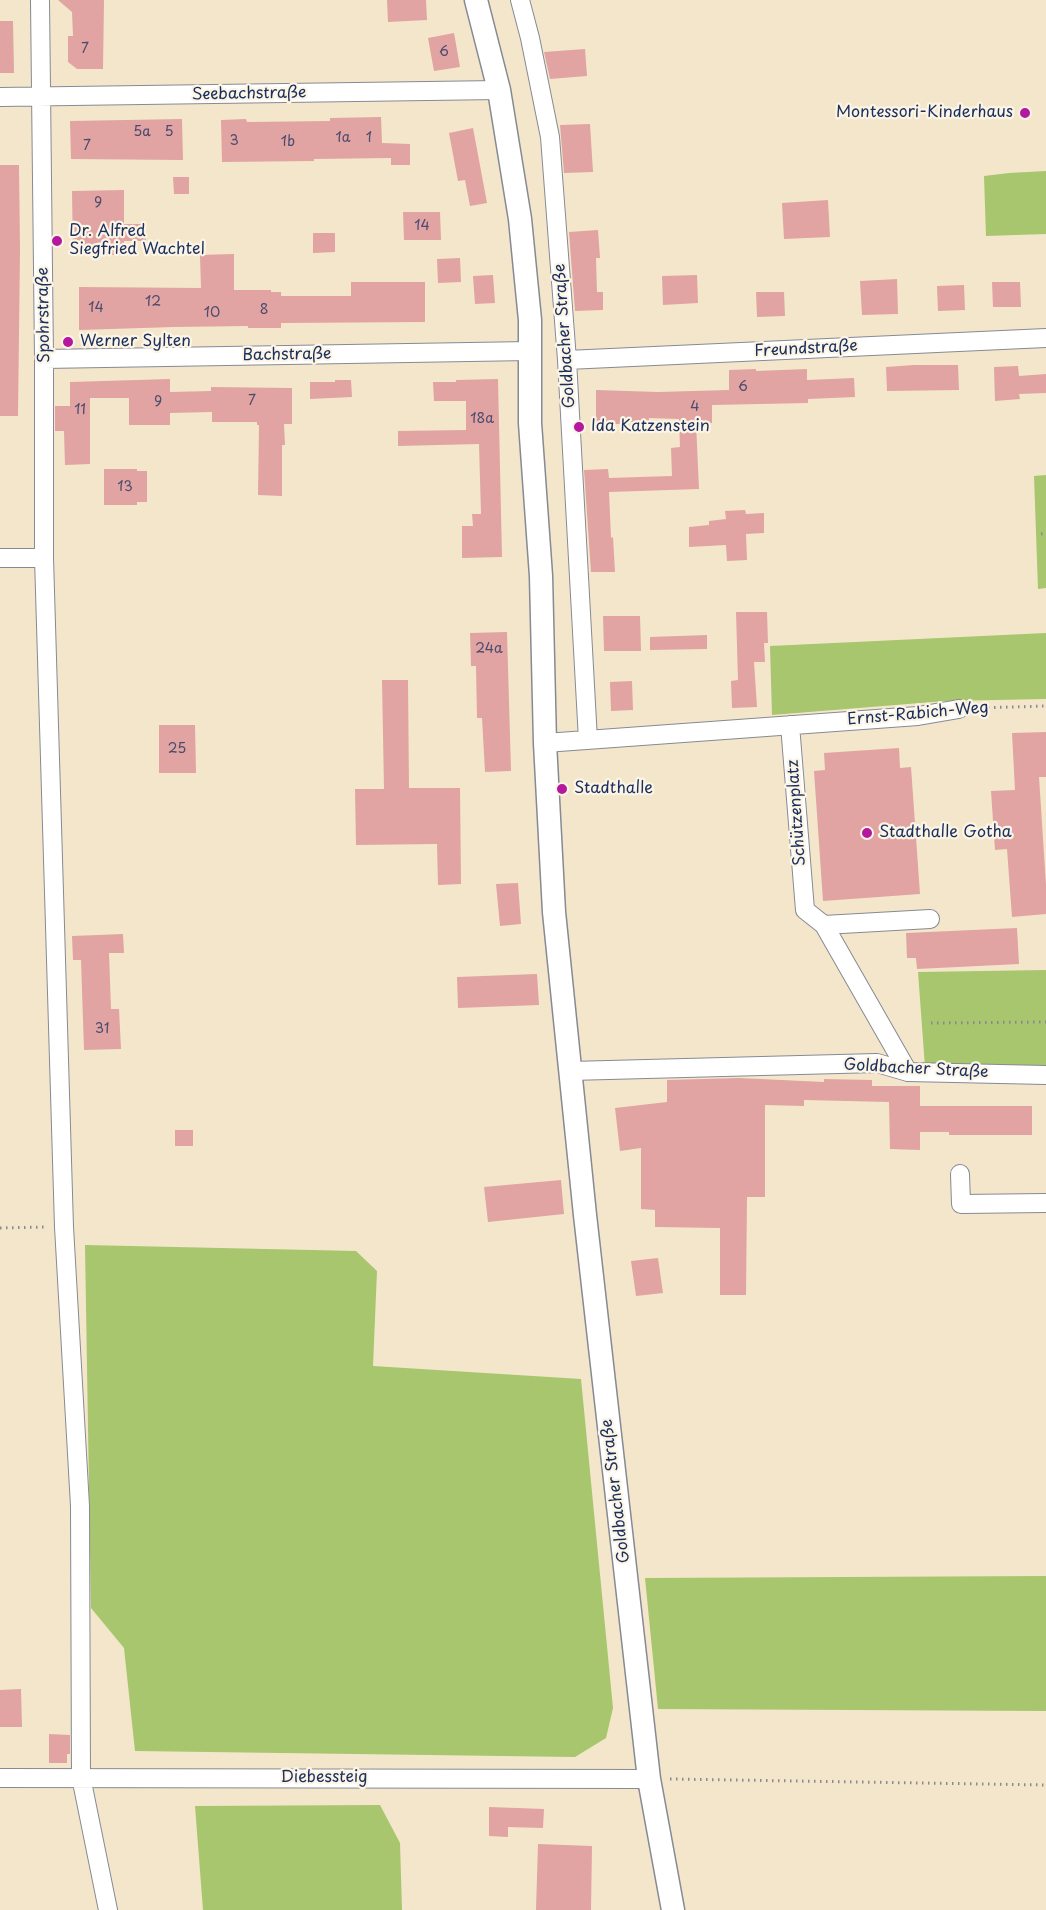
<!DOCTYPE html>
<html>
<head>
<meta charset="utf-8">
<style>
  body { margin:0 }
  canvas { display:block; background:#f3e6ca }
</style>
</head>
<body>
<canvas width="1046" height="1910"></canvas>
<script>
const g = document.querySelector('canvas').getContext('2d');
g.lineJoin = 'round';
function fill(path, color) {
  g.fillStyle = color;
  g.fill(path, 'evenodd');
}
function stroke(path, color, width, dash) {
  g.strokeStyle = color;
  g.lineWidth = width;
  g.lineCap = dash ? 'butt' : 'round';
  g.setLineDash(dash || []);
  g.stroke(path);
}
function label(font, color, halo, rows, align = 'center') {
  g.font = font + ' "Playpen Sans",sans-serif';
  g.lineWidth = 4.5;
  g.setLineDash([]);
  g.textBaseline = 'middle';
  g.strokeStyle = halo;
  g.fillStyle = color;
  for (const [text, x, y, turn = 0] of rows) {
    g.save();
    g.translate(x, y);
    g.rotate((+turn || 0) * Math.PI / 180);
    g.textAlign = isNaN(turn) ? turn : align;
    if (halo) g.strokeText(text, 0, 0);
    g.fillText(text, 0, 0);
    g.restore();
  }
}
fill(new Path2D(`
  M1046,171v63l-60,2 -2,-60 25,-3z
  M1046,475v113l-8,1 -4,-113z
  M1046,633v66l-101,2 -173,14 -2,-69z
  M1046,970v99l-121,-2 -7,-95z
  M85,1245l271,6 21,20 -4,95 208,13 32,329 -7,30 -31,19 -440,-6 -11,-103 -33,-40z
  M1046,1576v135l-388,-2 -13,-131z
  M380,1805l20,38 2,67h-199l-8,-104z`), '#a7c66e');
fill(new Path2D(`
  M58,0h46l-1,69h-26l-9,-7v-26h5l-1,-24z
  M387,0h39l1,20 -39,2z
  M0,21h13l1,52h-14z
  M454,33l6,34 -26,4 -6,-33z
  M585,49l2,27 -37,3 -6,-27z
  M381,117l1,26 28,1v21h-19v-7l-77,1v2l-92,1 -1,-42 25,-1 1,3 83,-1v-3z
  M182,119l1,41 -112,-1 -1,-38z
  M590,124l3,48 -29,1 -4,-48z
  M473,128l14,75 -17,3 -5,-26 -7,1 -9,-48z
  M0,165h19l1,85 -2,166h-18z
  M173,177h16v17h-15z
  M124,190v34h21l1,17h-22v14h-51l-1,-64z
  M828,200l2,37 -46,2 -2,-36z
  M403,212h37l1,28h-37z
  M598,230l2,28h-4l1,34h6v18l-28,1 -6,-79z
  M313,233h22v19l-22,1z
  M234,254v36h37v2h10v4h70v-14h74v40l-144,1v5h-33v-2l-74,1 -95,3v-43l122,1 -1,-33z
  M460,258l1,24 -23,1 -1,-24z
  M493,275l2,28 -20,1 -2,-28z
  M697,275l1,28 -35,2 -1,-29z
  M897,279l1,35 -36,1 -2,-34z
  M992,282h28l1,25h-28z
  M964,285l1,25 -27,1 -1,-25z
  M756,292h28l1,24 -28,1z
  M914,365h44l1,25 -72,1 -1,-24z
  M1018,366l1,10 27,-2v19l-27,1 1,5 -25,2 -1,-34z
  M756,369v2l51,-2v11l47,-2 1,19 -47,2v4l-96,2v18h-16l3,66 -90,3 2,46 2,-1 2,35h-24l-7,-102 24,-1 1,9 63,-2 -1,-28 9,-1 -1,-28 -30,-1v3h-12v1h-10v2h-14v6h-17v-40l62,2 71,-2v-20z
  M170,379v13l41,-1v-4l81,1v36h-8l1,21h-3v51l-24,-1 1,-70h-2v-3h-45v-10l-42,1v12h-41v-27h-39v66l-25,1 -1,-34h-9v-25h15v-24z
  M498,379l4,178 -40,1v-32h11l-1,-12h9l-2,-70 -81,2v-15l68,-1v-29h-32l-1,-19h23v-2z
  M335,380h16l1,17 -42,2v-17h25z
  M104,469h33v2h10v31h-10v3h-33z
  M745,510l1,4 18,-1v20l-18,1 1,26 -20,1 -1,-16 -37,2v-20l20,-2v-4l17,-2 -1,-8z
  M736,612h31l1,31h-4l1,19h-11l3,45 -25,1 -1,-27 7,-1z
  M603,616h37l1,35h-37z
  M507,632l4,139 -26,1 -3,-54h-5l-1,-52h-5l-1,-33z
  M707,635v14l-57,1v-13z
  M382,680h26l1,108h51l1,96 -23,1 -1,-41 -81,1 -1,-56h29z
  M632,681l1,29 -22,1 -1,-29z
  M159,725h36l1,48h-37z
  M1046,732v45h-7l7,108v29l-34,3 -5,-68 -12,1 -4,-59 24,-1 -3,-57z
  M899,748l1,20 11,-1 9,127 -97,7 -9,-130 11,-1 -1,-17z
  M518,883l3,41 -21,2 -4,-42z
  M1017,928l2,36 -102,5 -1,-11h-9l-1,-25z
  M123,934l1,19h-15l2,56h8l2,40 -37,1 -3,-90h-8l-1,-24z
  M537,974l2,31 -81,3 -1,-31z
  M739,1078l85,4v-3l48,1v6h48v20h112v29h-83v-3h-29v18l-30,-1 -1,-47 -85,-2v6l-39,-1v92h-18l-1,98h-26v-67l-65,-1v-17l-14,-1v-61l-21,3 -5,-43 52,-6v-22z
  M175,1130h18v16h-18z
  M561,1180l3,34 -76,8 -4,-35z
  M658,1258l5,35 -27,3 -5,-35z
  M21,1689l1,38h-22v-37z
  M49,1734l21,1v19h-3v9h-18z
  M489,1807l55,2 -1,19 -35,-1v10l-19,-1z
  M538,1844l54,2 -1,64h-55z`), '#e1a4a2');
const minor = new Path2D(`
  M40,0l4,359v199l20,669 16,279 1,271 27,133
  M520,0l10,38 20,99 17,223 21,380
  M0,97l499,-7
  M44,359l486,-8
  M567,360l479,-22
  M0,558h44
  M790,725l15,185 19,15 84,147
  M545,743l373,-27 41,-7
  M824,925l106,-6
  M570,1071l307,-8 31,9 138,3
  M960,1174l1,30 85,-1
  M0,1778l649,1`);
const major = new Path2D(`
  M476,0l23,90 21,129 10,101v103l11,153 4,167 9,169 31,303 64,564 24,131`);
stroke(minor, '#878a94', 20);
stroke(major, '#878a94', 25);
stroke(new Path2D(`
  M1041,534l5,-1
  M976,708l70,-2
  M931,1023l115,-1
  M0,1228l47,-1
  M670,1779l376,6`), '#878a94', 3, [1.5, 4.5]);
stroke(minor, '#fff', 18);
stroke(major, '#fff', 22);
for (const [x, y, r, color] of [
  [1025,113,6,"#b5179e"],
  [57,241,6,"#b5179e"],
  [68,342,6,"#b5179e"],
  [579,427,6,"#b5179e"],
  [562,789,6,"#b5179e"],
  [867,833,6,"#b5179e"]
]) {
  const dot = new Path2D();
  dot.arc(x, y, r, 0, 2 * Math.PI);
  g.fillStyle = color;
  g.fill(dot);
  stroke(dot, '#fcf5e5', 2);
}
label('14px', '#4c4c6f', null, [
  ["7",85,49],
  ["6",444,52],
  ["5a",142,132],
  ["5",169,132],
  ["1a",343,138],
  ["1",369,138],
  ["3",234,141],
  ["1b",288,142],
  ["7",87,146],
  ["9",98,203],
  ["14",422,226],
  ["12",153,302],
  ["14",96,308],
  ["8",264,310],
  ["10",212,313],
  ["6",743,387],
  ["7",252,401],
  ["9",158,402],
  ["4",695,407],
  ["11",80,410],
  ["18a",482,419],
  ["13",125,487],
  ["24a",489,649],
  ["25",177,749],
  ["31",102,1029]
]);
label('16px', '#1b2f5e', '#fcf5e5', [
  ["Seebachstraße",249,94,-1],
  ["Spohrstraße",44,315,-91],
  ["Goldbacher Straße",565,336,-94],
  ["Freundstraße",806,349,-3],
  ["Bachstraße",287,355,-1],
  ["Ernst-Rabich-Weg",918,714,-5],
  ["Schützenplatz",797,813,-94],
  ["Goldbacher Straße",916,1069,3],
  ["Goldbacher Straße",616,1491,-97],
  ["Diebessteig",324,1778]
]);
label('16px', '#1b2f5e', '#fcf5e5', [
  ["Montessori-Kinderhaus",1013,113,"right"],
  ["Dr. Alfred",69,232],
  ["Siegfried Wachtel",69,250],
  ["Werner Sylten",80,342],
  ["Ida Katzenstein",591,427],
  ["Stadthalle",574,789],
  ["Stadthalle Gotha",879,833]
], 'left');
</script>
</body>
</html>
